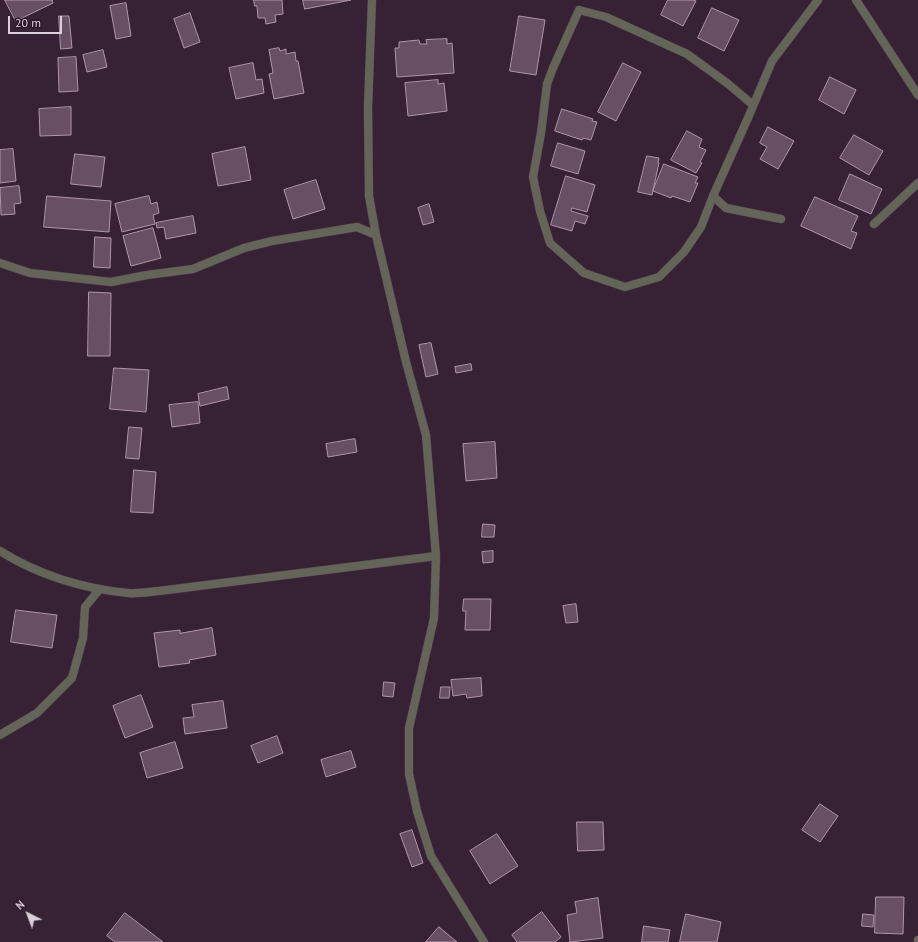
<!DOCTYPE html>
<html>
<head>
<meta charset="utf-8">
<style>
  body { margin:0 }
  #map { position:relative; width:918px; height:942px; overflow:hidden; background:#372235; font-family:"PT Sans",sans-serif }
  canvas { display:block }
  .north { position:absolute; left:8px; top:894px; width:40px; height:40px; -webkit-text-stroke:3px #2d182b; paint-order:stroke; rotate:318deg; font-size:11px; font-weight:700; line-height:16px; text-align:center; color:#dcceda }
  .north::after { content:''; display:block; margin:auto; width:14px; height:18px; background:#dcceda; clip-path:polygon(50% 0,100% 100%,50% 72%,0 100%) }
  .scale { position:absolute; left:8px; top:16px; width:54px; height:18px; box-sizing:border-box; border:2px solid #dcceda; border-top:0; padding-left:5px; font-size:12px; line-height:14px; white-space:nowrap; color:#dcceda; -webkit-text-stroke:3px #2d182b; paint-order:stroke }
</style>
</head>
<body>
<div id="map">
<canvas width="918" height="942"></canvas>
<div class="north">N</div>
<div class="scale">20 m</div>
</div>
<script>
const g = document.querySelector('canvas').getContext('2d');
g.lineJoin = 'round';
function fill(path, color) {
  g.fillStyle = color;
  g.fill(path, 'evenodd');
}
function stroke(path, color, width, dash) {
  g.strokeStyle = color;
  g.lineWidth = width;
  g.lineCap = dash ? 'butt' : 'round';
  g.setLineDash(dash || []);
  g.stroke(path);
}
const building = new Path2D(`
  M5,0h47l1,3 -37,18z
  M254,0h28l1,14 -8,1 1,7 -10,2 -1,-6h-7l-1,-12h-2z
  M303,0h48l-46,9z
  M668,0h25l3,1 -13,25 -22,-11z
  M126,3l5,33 -15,3 -6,-33z
  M712,8l27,12 -15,31 -26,-13z
  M190,13l10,29 -16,6 -10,-29z
  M59,16h10l3,32 -11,1z
  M519,16l26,4 -9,55 -26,-4z
  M447,39v5l5,-1 2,30 -57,4 -2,-29h4v-6l20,-2 1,4h7l-1,-4z
  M279,48l1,3 6,-2v5l9,-2 1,9h2l6,32 -30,6 -5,-25 4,-1 -4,-23z
  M103,50l4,17 -20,5 -4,-17z
  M76,57l2,34 -19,1 -1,-34z
  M253,63l3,17 6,-1 2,14 -28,6 -7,-31z
  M623,63l18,9 -25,49 -18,-9z
  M830,77l26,13 -12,24 -25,-14z
  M438,80v4l6,-1 3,28 -39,5 -3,-33z
  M71,107v28l-31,1 -1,-27z
  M562,109l31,10 -1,2 5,1 -6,18 -8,-2 -1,2 -27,-9z
  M768,127l26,14 -16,28 -18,-10 7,-12 -7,-4z
  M687,131l15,8 -3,8 7,3 -6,12 2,1 -6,10 -25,-13z
  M854,135l29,16 -14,24 -29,-17z
  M558,143l27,8 -7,23 -27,-8z
  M245,147l6,33 -33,6 -6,-32z
  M13,149l3,32 -16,2v-33z
  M75,154l30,3 -4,30 -30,-3z
  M647,156l12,2 -1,5h1l-7,32 -14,-3z
  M664,164l34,13 -3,6h3l-8,19 -18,-6 -1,2 -18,-7z
  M850,174l32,15 -11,25 -32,-14z
  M566,176l29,9 -8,27 -15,-4 -1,3 17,5 -3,8 -10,-3 -3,10 -21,-6z
  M316,180l9,29 -32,10 -9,-29z
  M19,186l2,17 -7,1 1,10 -14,1 -1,-27z
  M47,196l64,5 -2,31 -65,-5z
  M149,196l2,8 6,-2 2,11 -6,2 2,9 -33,8 -7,-28z
  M815,197l43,19 -7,15 6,2 -6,16 -50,-23z
  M429,204l5,18 -11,3 -5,-17z
  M193,216l3,17 -30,6 -2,-12 -7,1 -1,-5z
  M153,228l8,30 -30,8 -8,-30z
  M95,237l16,1 -1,30 -16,-1z
  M89,292l22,1 -1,63h-22z
  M431,343l7,31 -12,3 -7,-32z
  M471,364l1,6 -16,3 -1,-6z
  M114,368l35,2 -3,42 -36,-3z
  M227,387l2,12 -29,7 -2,-12z
  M198,402l2,21 -28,4 -3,-22z
  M129,427l13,1 -3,31 -13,-1z
  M355,439l2,13 -29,5 -2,-13z
  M495,442l2,36 -31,3 -3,-37z
  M134,470l22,2 -3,41 -22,-1z
  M483,524l12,1 -1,12h-12z
  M493,551v11l-10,1 -1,-11z
  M464,599h27l-1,31h-25l1,-19h-3z
  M576,604l2,18 -12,1 -3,-17z
  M16,610l41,5 -5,33 -41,-6z
  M212,628l4,27 -27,5 1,3 -31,4 -5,-34 26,-3v3z
  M481,678l1,18 -15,2 -1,-4 -13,2 -2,-16z
  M384,682l11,1 -2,14 -10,-1z
  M441,687h9l-1,11h-9z
  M141,695l12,32 -28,11 -12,-32z
  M223,701l4,27 -42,6 -2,-16 11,-1 -2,-12z
  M277,736l6,17 -25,10 -7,-17z
  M175,742l8,26 -36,10 -7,-25z
  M351,751l5,16 -30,10 -5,-17z
  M820,804l18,12 -18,26 -18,-12z
  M577,822h26l1,28 -26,1z
  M412,830l11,33 -11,4 -12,-33z
  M497,834l21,32 -28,18 -20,-33z
  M876,897h28l-1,37 -28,-1z
  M598,898l5,40 -33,4 -3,-27 10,-2 -2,-11z
  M542,912l19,25 -6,5h-38l-5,-7z
  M125,913l38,29h-48l-8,-6z
  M686,914l35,8 -4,20h-37z
  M863,914l11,1 -1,12 -11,-1z
  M644,926l26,4 -2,12h-26z
  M439,927l18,15h-31z`);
fill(building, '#674f64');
stroke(building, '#af95ac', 1);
const minor = new Path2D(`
  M372,0l-4,107 1,89 7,39 30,127 20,73 10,121 -2,62 -25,110v46l8,37 14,45 53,86
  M856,0l62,95
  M713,196l-12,31 -17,25 -25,25 -34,10 -41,-14 -34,-30 -10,-32 -7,-34 8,-44 6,-49 6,-16 26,-58 27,7 81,37 40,29 26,22
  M781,219l-55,-11 -13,-12 35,-78 24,-57 46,-61
  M874,224l44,-41
  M0,263l30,10 81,9 36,-7 46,-6 51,-21 28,-7 85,-14 19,8
  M0,551c38,24 84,38 128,42 10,1 21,-1 31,-2l277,-35
  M0,735l37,-22 35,-35 11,-40 2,-31 14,-17
  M918,942v-2`);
stroke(minor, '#513e4f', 9);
stroke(minor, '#646558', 8);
</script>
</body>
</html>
